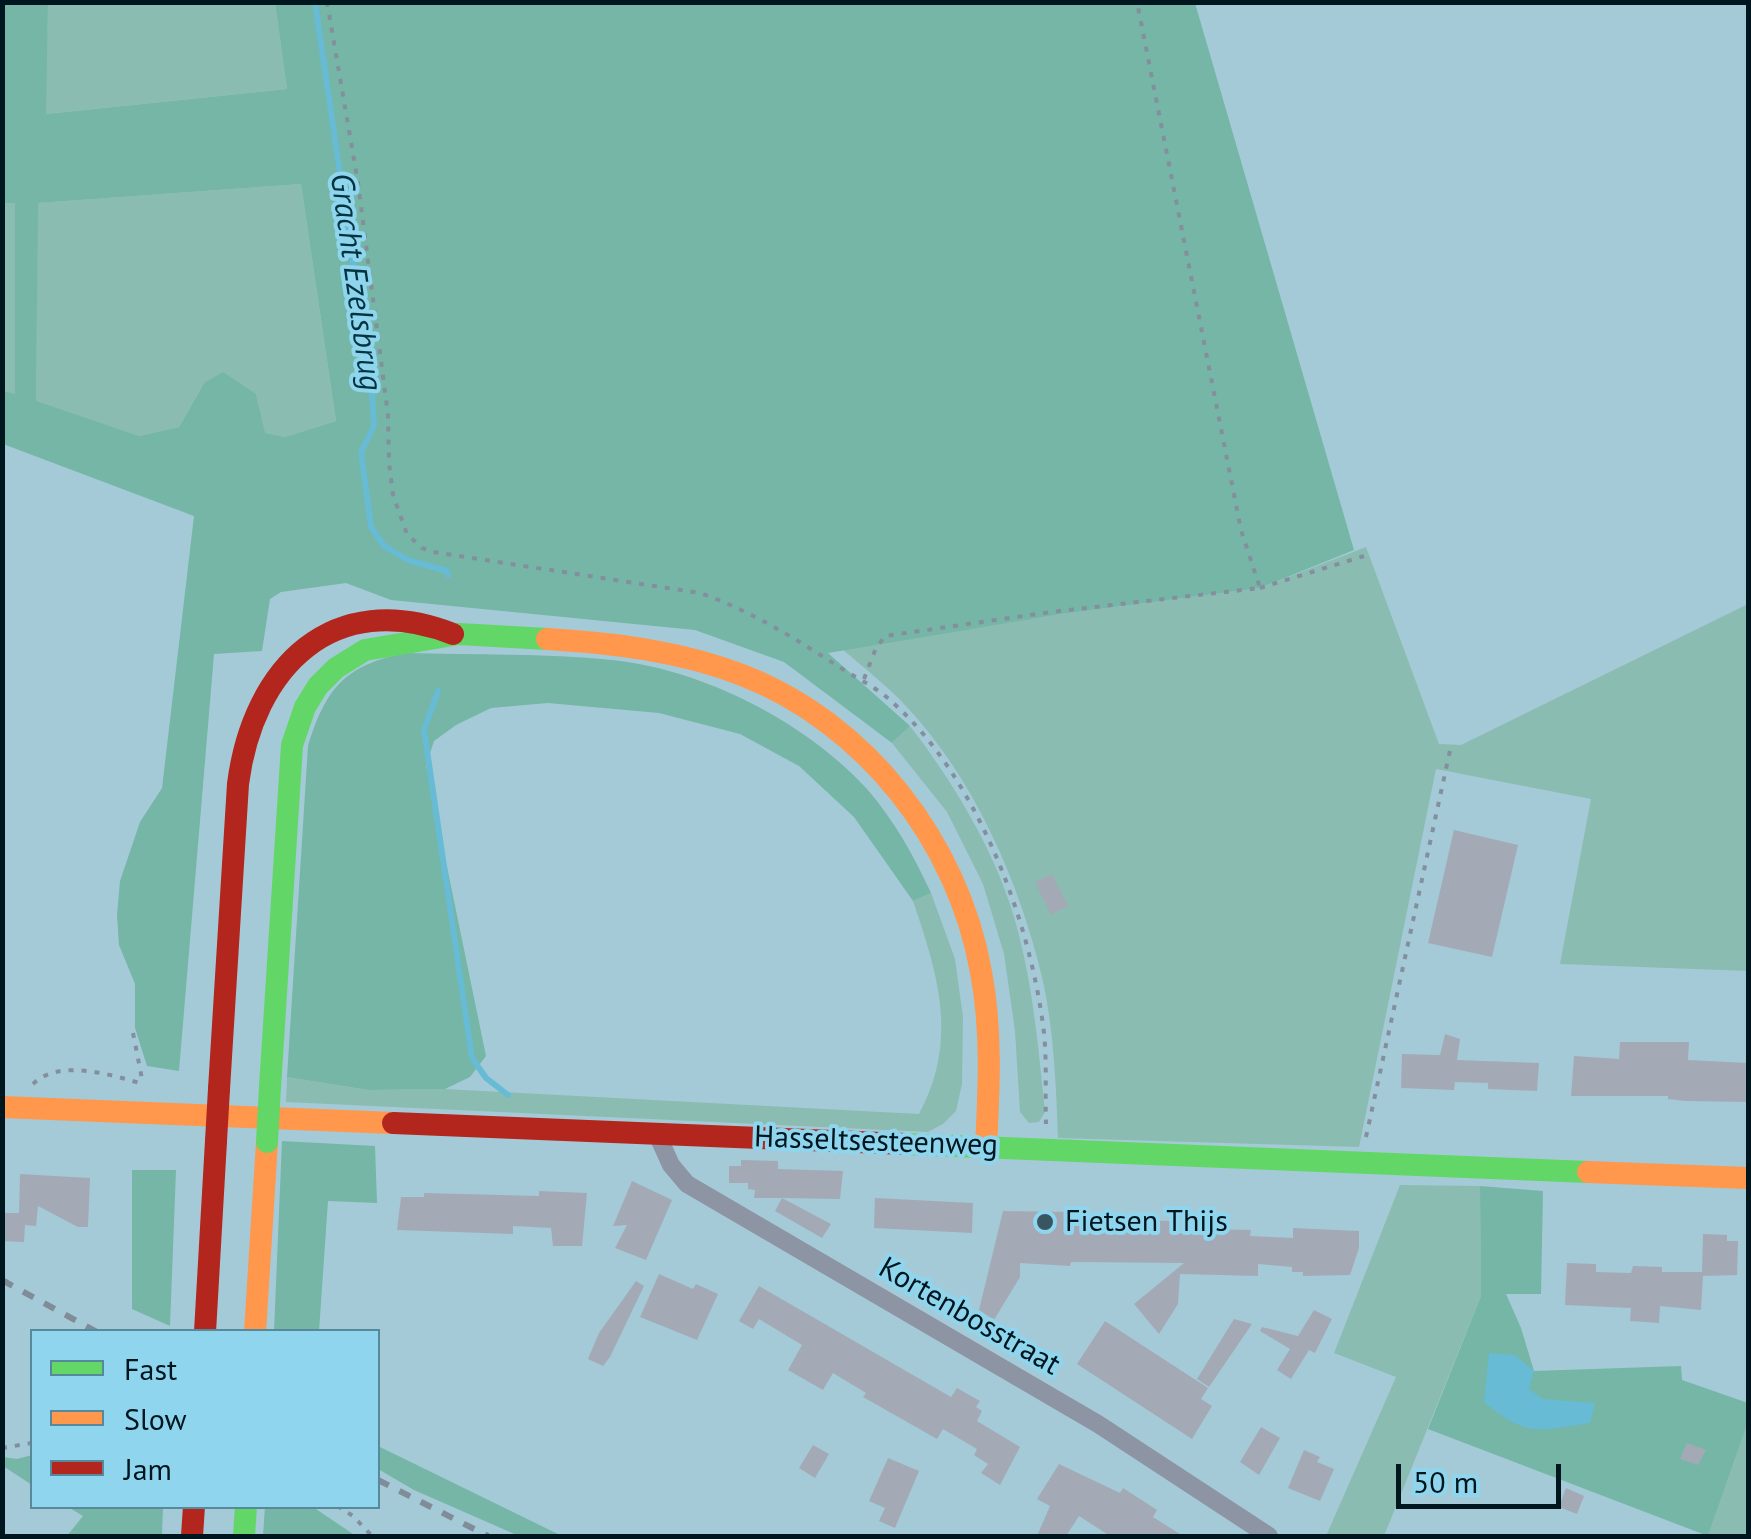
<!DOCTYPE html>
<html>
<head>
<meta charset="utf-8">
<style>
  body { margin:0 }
  #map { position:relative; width:1751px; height:1539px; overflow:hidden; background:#a4cad7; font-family:"PT Sans",sans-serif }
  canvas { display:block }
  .frame { position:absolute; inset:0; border:5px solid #00161f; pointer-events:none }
  .legend { position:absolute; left:30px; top:1329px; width:350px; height:180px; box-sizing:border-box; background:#8ed5ed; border:2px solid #55899b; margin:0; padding:12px 18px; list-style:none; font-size:30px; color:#00161f }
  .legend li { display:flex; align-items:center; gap:20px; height:50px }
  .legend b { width:50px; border:2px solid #55899b }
  .scale { position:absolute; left:1396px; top:1464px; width:165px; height:45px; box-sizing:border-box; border:5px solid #00161f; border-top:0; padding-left:12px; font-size:30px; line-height:35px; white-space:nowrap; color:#00161f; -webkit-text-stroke:8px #8ed5ed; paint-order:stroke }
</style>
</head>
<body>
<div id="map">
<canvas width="1751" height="1539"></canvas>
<div class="frame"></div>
<ul class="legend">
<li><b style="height:12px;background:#63d668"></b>Fast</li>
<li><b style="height:12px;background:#ff974d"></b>Slow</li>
<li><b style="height:12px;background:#b3261e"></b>Jam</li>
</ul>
<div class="scale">50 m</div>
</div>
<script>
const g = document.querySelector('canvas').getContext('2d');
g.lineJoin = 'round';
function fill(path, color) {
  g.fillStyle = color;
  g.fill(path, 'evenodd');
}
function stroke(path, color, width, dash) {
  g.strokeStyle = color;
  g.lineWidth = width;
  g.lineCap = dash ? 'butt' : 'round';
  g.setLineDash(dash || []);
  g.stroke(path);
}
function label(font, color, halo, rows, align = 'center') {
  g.font = font + ' "PT Sans",sans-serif';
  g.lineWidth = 8;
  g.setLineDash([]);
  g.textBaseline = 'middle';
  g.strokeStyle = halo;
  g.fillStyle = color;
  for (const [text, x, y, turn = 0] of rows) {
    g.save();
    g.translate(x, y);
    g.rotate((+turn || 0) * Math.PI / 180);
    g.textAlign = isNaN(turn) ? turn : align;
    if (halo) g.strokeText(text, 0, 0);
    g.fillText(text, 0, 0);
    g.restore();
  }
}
fill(new Path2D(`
  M48,3h227l12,86 -242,25z
  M301,184l35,237 -51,16 -21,-4 -8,-39 -52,-11 -25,44 -40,9 -103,-34 1,-199z
  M15,202v193l-12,-4v-188z
  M1366,547l73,197 22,1 287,-141v367l-188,-7 31,-165 -155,-30 -77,378 -301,-9c-2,-53 -4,-109 -16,-161 -23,-96 -68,-199 -137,-272 -19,-20 -42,-38 -63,-56l219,-35 199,-26z
  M910,726c41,53 80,117 101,181 21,66 27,137 34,205l-6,10 -10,1 -9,-11 -5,-81 -11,-77 -21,-70 -36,-72 -55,-69z
  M931,893l24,66 8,58 -1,67 -6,27 -13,13 -15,8 -642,-30 1,-25 81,13 77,-1 474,25c40,-74 19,-139 -6,-213z
  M1400,1185l80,1 1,110 -97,240h-58l70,-159 -62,-24z
  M1748,1422v114h-40z`), '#8bbcb2');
fill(new Path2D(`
  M4,3h44l-2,111 241,-25 -12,-86h920l159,547 -94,38 -199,26 -233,39 82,73 -18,17 -108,-81 -89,-32 -304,-30 -45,-17 -65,9 -11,7 -8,52 -48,3 -35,417 -32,-5 -12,-38v-44l-16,-39 -2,-30 3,-34 20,-59 22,-34 32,-272 -191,-72v-53l12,3v-191h-13zM301,184l35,237 -51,16 -20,-4 -9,-39 -33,-22 -19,11 -25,44 -40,9 -103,-35 2,-198z
  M406,653c68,2 138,0 206,7 90,9 194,62 255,129 27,31 47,67 64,104l-18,8 -59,-84 -55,-51 -59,-32 -81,-21 -111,-10 -57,5 -35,17 -22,16 -8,24 60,291 -16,21 -25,12 -77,1 -81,-13 21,-331c18,-58 37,-81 98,-93z
  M282,1141l93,5 2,57 -49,-2 -9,130h-45z
  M132,1170h44l-6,156 -38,-17z
  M1480,1186l63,5 -2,103h-35l15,34 13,43 147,-5 1,14 66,23v19l-40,114 -280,-107 53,-133z
  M378,1446l184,90h-43l-105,-46 -36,-21z
  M32,1455v30l-29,-19 1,-9 13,2z
  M265,1506l48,1 43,29h-93z
  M68,1507h95l-1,29h-95l16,-20z`), '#75b6a6');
fill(new Path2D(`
  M1489,1353l26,2 19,16 -5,18 14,10 52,4 -5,20c-53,8 -62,15 -106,-21z`), '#67bbd4');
stroke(new Path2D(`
  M315,2l57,392 2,32 -13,26 10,75 13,19 24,14 39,11 1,4
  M438,691l-14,39 48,328 14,20 22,17`), '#67bbd4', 6);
fill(new Path2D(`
  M1454,830l64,15 -26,112 -64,-14z
  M1052,874l16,32 -17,9 -16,-33z
  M1445,1034l15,5 -3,21 82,3 -2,28 -49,-2v-6l-33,-1 -1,8 -53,-2 1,-34 38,1z
  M1620,1042h69l-1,18 60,3v39l-62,-1 -18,-2v-3h-97l3,-40 45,3z
  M741,1160l37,1v8l65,2 -3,28 -58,-1 49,26 -9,14 -47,-27 7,-13h-28l1,-8 -7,-1v-6h-19v-17h12z
  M20,1174l70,4 -2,49h-10l-40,-21 -2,20 -11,-1 -1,17 -22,-1v-28h17z
  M632,1181l40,19 -26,60 -31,-12 12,-23 -14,1z
  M539,1191l48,2 -5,53h-29l-2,-18 -38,-2v8l-116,-4 4,-33h23v-4l115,3z
  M875,1198l98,5 -1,30 -98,-5z
  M1003,1211l70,1v7l101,2 -1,12 39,1v-5l39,1 -1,6 43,2v-10l66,3v17l-9,27 -47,1v-4h-11v-5l-34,-3v12l-78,-2 -2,30 -19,30 -25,-30 50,-41 -113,-1 -1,4 -50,-3v14l-26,43 -15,-10z
  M1703,1234l24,1v6h11l-1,34 -34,1 -2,34 -41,-4 -1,17 -29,-2 1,-13 -66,-3 2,-42 29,1v8l35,1 2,-7 29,1v5h40z
  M659,1274l34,15 3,-5 22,10 -21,46 -57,-23z
  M636,1281l8,5 -34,71 -7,9 -15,-7 11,-26z
  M759,1286l192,111 6,-9 23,13 -4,6 6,4 -5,10 43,26 -20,38 -19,-12 7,-9 -14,-9 3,-6 -34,-20 -6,10 -74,-42 3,-4 -33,-20 -10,17 -35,-20 14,-25 -43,-26 -6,10 -14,-8z
  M1314,1310l18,9 -17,34 -6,-3 -18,29 -14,-9 13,-21 -30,-18 2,-4 36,9z
  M1234,1319l18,5 -43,63 -12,-8z
  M1105,1321l103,67 -7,11 11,7 -20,33 -115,-75z
  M1261,1427l19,11 -21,37 -19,-13z
  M1687,1443l19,7 -8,15 -18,-6z
  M813,1445l16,9 -14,24 -16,-10z
  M1304,1450l16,7 -3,5 17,7 -14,32 -32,-13z
  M888,1458l31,13 -24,57 -16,-7 6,-13 -16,-7z
  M1059,1464l61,29 3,-5 34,22 -4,7 30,19h-73l-31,-20 -13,20h-29l13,-30 -13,-7z
  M1566,1488l18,8 -7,18 -18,-7z`), '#a3aab6');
stroke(new Path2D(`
  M327,2l31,181 30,232 1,48 4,32 14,39 15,14 11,4 267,41c54,19 99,48 147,79 15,9 30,16 44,29 86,75 140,221 153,332 3,30 1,61 2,91
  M1260,588l104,-32
  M864,679l12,-31 9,-12 166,-24 209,-24 -19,-58 -104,-528
  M133,1033l10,51
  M33,1084c26,-26 79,-9 110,0
  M1366,1137l85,-391
  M2,1448l30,-5
  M337,1506l16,10 19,20`), '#838f9c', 4, [5, 8]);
stroke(new Path2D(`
  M657,1134l14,31 16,19 411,240 171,112`), '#8d94a4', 18);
stroke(new Path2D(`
  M270,1087l22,-342 13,-38 13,-21 18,-18 29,-18 94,-16 88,5
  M906,1144l682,28
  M244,1536l2,-30`), '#63d668', 22);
stroke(new Path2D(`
  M547,639c66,4 133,12 195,36 124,48 216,167 239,297 11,58 8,116 5,175
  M2,1107l391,16
  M1588,1172l160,6
  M255,1332l12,-190`), '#ff974d', 22);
stroke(new Path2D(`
  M219,1089l19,-305c15,-117 95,-197 215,-150
  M393,1123l513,21
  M205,1332l11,-191
  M192,1536l2,-30`), '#b3261e', 22);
stroke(new Path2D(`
  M2,1280l95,52
  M378,1480l110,56`), '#808c98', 6, [12, 12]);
stroke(new Path2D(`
  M267,1142l3,-55`), '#63d668', 22);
stroke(new Path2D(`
  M216,1141l3,-52`), '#b3261e', 22);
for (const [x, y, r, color] of [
  [1045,1222,10,"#39555f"]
]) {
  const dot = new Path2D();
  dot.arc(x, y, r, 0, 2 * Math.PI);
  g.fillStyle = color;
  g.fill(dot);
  stroke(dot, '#8ed5ed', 4);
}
label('30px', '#00161f', '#8ed5ed', [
  ["Hasseltsesteenweg",876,1142,2],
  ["Kortenbosstraat",969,1317,30]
]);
label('30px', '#00161f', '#8ed5ed', [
  ["Fietsen Thijs",1065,1222]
], 'left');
label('italic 32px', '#023340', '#8ed5ed', [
  ["Gracht Ezelsbrug",355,282,82]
]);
</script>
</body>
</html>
